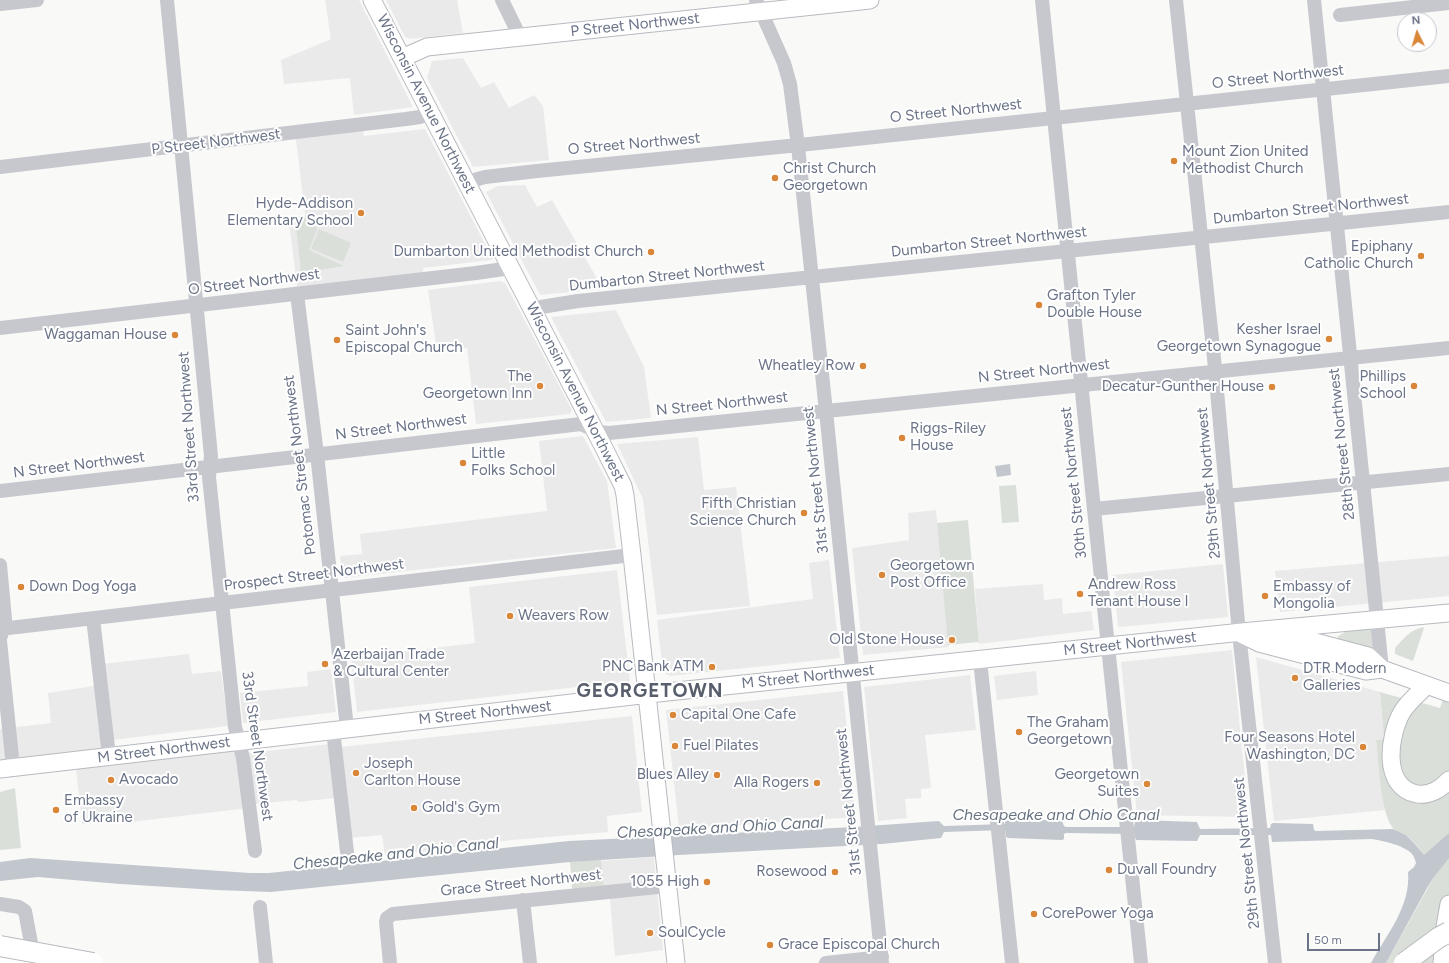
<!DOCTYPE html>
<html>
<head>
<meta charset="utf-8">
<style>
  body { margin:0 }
  #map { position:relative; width:1449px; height:963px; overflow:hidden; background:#f9f9f8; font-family:Figtree,sans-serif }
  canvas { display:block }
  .north { position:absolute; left:1397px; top:12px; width:40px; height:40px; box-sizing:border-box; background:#fff; border:1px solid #c3c7cf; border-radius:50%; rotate:355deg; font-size:11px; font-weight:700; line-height:16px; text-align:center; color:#6a7387 }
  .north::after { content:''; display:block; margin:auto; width:14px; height:18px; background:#d98638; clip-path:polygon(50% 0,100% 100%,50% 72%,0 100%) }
  .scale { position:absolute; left:1307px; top:933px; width:73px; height:18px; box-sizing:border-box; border:2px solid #6a7387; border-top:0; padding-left:5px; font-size:12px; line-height:14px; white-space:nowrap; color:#6a7387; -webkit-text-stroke:3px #fff; paint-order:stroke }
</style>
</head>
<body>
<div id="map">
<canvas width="1449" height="963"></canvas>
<div class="north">N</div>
<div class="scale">50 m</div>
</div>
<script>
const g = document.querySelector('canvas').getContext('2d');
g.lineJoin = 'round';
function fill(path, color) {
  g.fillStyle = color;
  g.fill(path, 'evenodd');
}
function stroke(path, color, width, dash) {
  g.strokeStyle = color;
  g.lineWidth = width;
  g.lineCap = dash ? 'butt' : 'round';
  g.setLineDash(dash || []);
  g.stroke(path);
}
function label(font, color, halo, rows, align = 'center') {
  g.font = font + ' Figtree,sans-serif';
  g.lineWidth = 4;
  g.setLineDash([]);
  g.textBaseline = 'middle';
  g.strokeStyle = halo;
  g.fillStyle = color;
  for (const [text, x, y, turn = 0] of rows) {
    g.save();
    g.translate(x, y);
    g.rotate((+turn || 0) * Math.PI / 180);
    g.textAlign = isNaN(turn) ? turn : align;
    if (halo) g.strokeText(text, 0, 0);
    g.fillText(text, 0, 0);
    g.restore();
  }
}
fill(new Path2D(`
  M325,0h34l54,107 -59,8 -4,-37 -66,6 -3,-24 50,-21z
  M386,0h71l6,33 -53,6 -5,-2z
  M463,58l18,30 13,-6 15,26 25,-13 9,11 6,54 -76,7 -46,-89 5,-17z
  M362,124l2,12 61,-7 68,130 -2,1 -68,8 1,11 -126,15 -9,-71 17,-2 -11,-89z
  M525,185l12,22 15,-7 51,89 -63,6 -54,-103 12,-6z
  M500,281l5,2 67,127 -2,4 -94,10 -9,-76 -30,3 -9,-61z
  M616,310l28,57 7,51 -45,4 -55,-105z
  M583,436l24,45 9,67 -273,30 -3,-22 22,-2 -2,-20 187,-23 -8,-70z
  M698,437l6,53 32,-3 14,119 -93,9 -14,-116 -26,-55z
  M936,510l13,137 -86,8 -11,-107 57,-8 -1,-27z
  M1449,556v40l-169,16 -5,-41z
  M829,560l11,98 -170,18 -7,-4 -6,-52 156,-21 -4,-36z
  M1223,564l5,53 -110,10 -5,-52z
  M617,570l13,111 -273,31 -6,-54 124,-15 -6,-56z
  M1043,584l1,16 18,-2 1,16 28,-3 3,19 -115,14 -4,-55z
  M1232,650l17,167 -112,-2 -16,-153z
  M189,654l3,20 29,-3 7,55 -116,14 -10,-76z
  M1256,657l124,35 4,47 -8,1 9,70 -111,11z
  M331,669l5,43 -93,11 -3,-30 68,-7 -1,-14z
  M1036,671l2,24 -41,5 -3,-24z
  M970,675l6,55 -51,5 6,53 -10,1v9l-16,1 2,19 -29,3 -14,-134z
  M100,685l9,71 130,-15 10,67 -119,14 -1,-4 -47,6 -7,-64 -75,9v-40l51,-6 -3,-30z
  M843,691l13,126 -177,12 -13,-119z
  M632,716l10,96 -35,4 1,16 -96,8 -127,16 -3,-21 -34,3 -8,-91z
  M330,744l5,54 -37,4 -1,-2 -43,4 -5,-51z
  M654,857l9,93 -48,6 -6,-67h-5l-3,-28z`), '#eaeaeb');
fill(new Path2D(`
  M312,215l5,15 -8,20 35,16 -43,7 -6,-56z
  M319,229l32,14 -8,19 -32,-13z
  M1016,485l3,37 -17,1 -3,-37z
  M968,520l11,122 -31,3 -11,-122z
  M1423,627l1,1 -11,33 -18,-7v-6c8,-9 15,-18 28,-21z
  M1370,629l2,2 3,19 -38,-9 1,-5 9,-5z
  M1449,682v281h-63l48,-86c-7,-16 -13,-30 -27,-41 -4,-4 -12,-4 -15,-9 -12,-18 -13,-65 -16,-87l8,-1 -4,-47c20,6 40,10 60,16z
  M15,788l6,60 -21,2v-58z
  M601,859l3,29 -32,1 -2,-27z`), '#dae0d9');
fill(new Path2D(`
  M1010,464l1,11 -14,2 -2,-11z
  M1008,818l54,3 2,5 2,1h68l1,-5 3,-2 59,2 3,7 70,-1 1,-4 2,-1 40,1 1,6 2,1 77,-2 13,6 9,9 9,11 25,-22v25l-15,19 -7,11 -41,75h-15c15,-28 40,-56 37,-91l6,-5 2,-4c-1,-3 -2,-7 -4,-9 -8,-9 -29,-13 -40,-15l-100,3 -1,-7h-71l-3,6 -61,-1 -2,-6 -68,-1 -2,1v5l-2,1 -54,-2 -2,-1 -1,-7 -61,2 -3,6 -59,6 -203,11 -109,7 -299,30 -55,-2 -96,-6 -82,-7 -38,4v-19l30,-4 220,15h19l300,-32 285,-14 85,-6 5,5 61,-2v-4z`), '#c2c7ce');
const major = new Path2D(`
  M372,0l232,448 19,38 2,9 7,60 44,408
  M402,58l25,-11 443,-47
  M1239,633l20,10 107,28 16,-2
  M1281,633l87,23 14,13 67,24
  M1427,685c-8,8 -19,17 -25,27 -13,23 -21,75 15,82 12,2 24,-5 32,-14
  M0,769l667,-77 585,-61 197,-18
  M1442,963l3,-36 4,-23`);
const highway = new Path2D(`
  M0,958l28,5`);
stroke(major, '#b7babf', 19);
stroke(highway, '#b9bbbf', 22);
stroke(new Path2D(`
  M167,0l44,456 -2,21 26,250 8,31 12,93
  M502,0l18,37
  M756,0l28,63 6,21 8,62 29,275 55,542
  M1042,0l64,627 35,336
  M1176,0l38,358 25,275 36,330
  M1314,0l68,669
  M0,4l37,-4
  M1340,15l109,-12
  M0,167l406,-48 14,-2 10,-4
  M467,182l18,-5 52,-6 272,-27 640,-68
  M297,294l20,160 30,274
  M533,309l8,-2 37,-6 871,-89
  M0,328l476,-55 35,-5
  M0,491l581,-67 18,8 10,1 840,-85
  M1094,509l355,-35
  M0,565l5,54 -4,17
  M93,618l16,138
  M0,629l632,-74
  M0,641l13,126
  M980,660l32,303
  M333,730l14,122
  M523,900l7,63
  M0,904l19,3 6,4 9,48
  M260,907l6,56
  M390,963l-4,-41 1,-4 6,-4 274,-28
  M826,963l56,-6`), '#c6c8cd', 14);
stroke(major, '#fff', 17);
stroke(highway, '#fff', 20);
const highwayBridge = new Path2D(`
  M0,946l93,17
  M1404,963l34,-25 11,-6`);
stroke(highwayBridge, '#b9bbbf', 22, []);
stroke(highwayBridge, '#fff', 20);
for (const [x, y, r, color] of [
  [1174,161,4,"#d98638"],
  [775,178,4,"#d98638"],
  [361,213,4,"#d98638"],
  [651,252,4,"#d98638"],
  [1421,256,4,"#d98638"],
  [1039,305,4,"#d98638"],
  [175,335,4,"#d98638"],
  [1329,339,4,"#d98638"],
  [337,340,4,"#d98638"],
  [863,366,4,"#d98638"],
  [540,386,4,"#d98638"],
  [1414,386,4,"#d98638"],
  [1272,387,4,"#d98638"],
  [902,438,4,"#d98638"],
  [463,463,4,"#d98638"],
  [804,513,4,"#d98638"],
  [882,575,4,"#d98638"],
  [21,587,4,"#d98638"],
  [1080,594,4,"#d98638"],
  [1265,596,4,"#d98638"],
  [510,616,4,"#d98638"],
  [952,640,4,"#d98638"],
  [325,664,4,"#d98638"],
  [712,667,4,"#d98638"],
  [1295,678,4,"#d98638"],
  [673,715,4,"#d98638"],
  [1019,732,4,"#d98638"],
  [675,746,4,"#d98638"],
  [1363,747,4,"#d98638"],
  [356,773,4,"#d98638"],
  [717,775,4,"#d98638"],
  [111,780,4,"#d98638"],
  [817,783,4,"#d98638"],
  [1147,784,4,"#d98638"],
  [414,808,4,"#d98638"],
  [56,810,4,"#d98638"],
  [1109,870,4,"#d98638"],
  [835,872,4,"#d98638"],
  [707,882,4,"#d98638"],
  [1034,914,4,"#d98638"],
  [650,933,4,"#d98638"],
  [770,945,4,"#d98638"]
]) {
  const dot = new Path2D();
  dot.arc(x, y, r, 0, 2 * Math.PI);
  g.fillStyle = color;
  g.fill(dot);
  stroke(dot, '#fff', 1.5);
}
label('15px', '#6a7387', '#fff', [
  ["P Street Northwest",635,25,-6],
  ["O Street Northwest",1278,77,-6],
  ["Wisconsin Avenue Northwest",426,104,63],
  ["O Street Northwest",956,111,-6],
  ["P Street Northwest",216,142,-7],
  ["O Street Northwest",634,144,-5],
  ["Dumbarton Street Northwest",1311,209,-6],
  ["Dumbarton Street Northwest",989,242,-6],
  ["Dumbarton Street Northwest",667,276,-6],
  ["O Street Northwest",254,282,-7],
  ["N Street Northwest",1044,371,-6],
  ["Wisconsin Avenue Northwest",575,392,63],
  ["N Street Northwest",722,404,-6],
  ["33rd Street Northwest",189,427,-94],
  ["N Street Northwest",401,427,-7],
  ["28th Street Northwest",1342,444,-96],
  ["N Street Northwest",79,465,-7],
  ["Potomac Street Northwest",300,465,-97],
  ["31st Street Northwest",816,480,-96],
  ["30th Street Northwest",1074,483,-96],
  ["29th Street Northwest",1209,483,-95],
  ["Prospect Street Northwest",314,575,-7],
  ["M Street Northwest",1130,644,-6],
  ["M Street Northwest",808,677,-6],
  ["M Street Northwest",485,713,-6],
  ["33rd Street Northwest",257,746,82],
  ["M Street Northwest",164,750,-7],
  ["31st Street Northwest",849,802,-96],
  ["29th Street Northwest",1247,853,-96],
  ["Grace Street Northwest",521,883,-6]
]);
label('15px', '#6a7387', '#fff', [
  ["Mount Zion United",1182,152],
  ["Methodist Church",1182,169],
  ["Christ Church",783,169],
  ["Georgetown",783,186],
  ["Hyde-Addison",353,204,"right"],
  ["Elementary School",353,221,"right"],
  ["Epiphany",1413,247,"right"],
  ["Catholic Church",1413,264,"right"],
  ["Dumbarton United Methodist Church",643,252,"right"],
  ["Grafton Tyler",1047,296],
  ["Double House",1047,313],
  ["Kesher Israel",1321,330,"right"],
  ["Georgetown Synagogue",1321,347,"right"],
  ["Saint John's",345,331],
  ["Episcopal Church",345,348],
  ["Waggaman House",167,335,"right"],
  ["Wheatley Row",855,366,"right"],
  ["The",532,377,"right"],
  ["Georgetown Inn",532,394,"right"],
  ["Phillips",1406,377,"right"],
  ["School",1406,394,"right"],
  ["Decatur-Gunther House",1264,387,"right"],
  ["Riggs-Riley",910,429],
  ["House",910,446],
  ["Little",471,454],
  ["Folks School",471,471],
  ["Fifth Christian",796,504,"right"],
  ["Science Church",796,521,"right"],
  ["Georgetown",890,566],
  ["Post Office",890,583],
  ["Andrew Ross",1088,585],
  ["Tenant House I",1088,602],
  ["Down Dog Yoga",29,587],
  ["Embassy of",1273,587],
  ["Mongolia",1273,604],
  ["Weavers Row",518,616],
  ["Old Stone House",944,640,"right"],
  ["Azerbaijan Trade",333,655],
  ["& Cultural Center",333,672],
  ["PNC Bank ATM",704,667,"right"],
  ["DTR Modern",1303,669],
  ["Galleries",1303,686],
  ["Capital One Cafe",681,715],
  ["The Graham",1027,723],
  ["Georgetown",1027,740],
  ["Four Seasons Hotel",1355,738,"right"],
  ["Washington, DC",1355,755,"right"],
  ["Fuel Pilates",683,746],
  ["Joseph",364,764],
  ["Carlton House",364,781],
  ["Blues Alley",709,775,"right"],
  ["Georgetown",1139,775,"right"],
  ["Suites",1139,792,"right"],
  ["Avocado",119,780],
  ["Alla Rogers",809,783,"right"],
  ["Embassy",64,801],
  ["of Ukraine",64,818],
  ["Gold's Gym",422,808],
  ["Duvall Foundry",1117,870],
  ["Rosewood",827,872,"right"],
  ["1055 High",699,882,"right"],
  ["CorePower Yoga",1042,914],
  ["SoulCycle",658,933],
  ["Grace Episcopal Church",778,945]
], 'left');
label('italic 16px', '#677381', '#fff', [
  ["Chesapeake and Ohio Canal",1056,815],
  ["Chesapeake and Ohio Canal",720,828,-3],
  ["Chesapeake and Ohio Canal",396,854,-6]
]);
g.letterSpacing = '1px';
label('bold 19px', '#585e6c', '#fff', [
  ["GEORGETOWN",650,691]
]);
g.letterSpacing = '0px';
</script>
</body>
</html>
